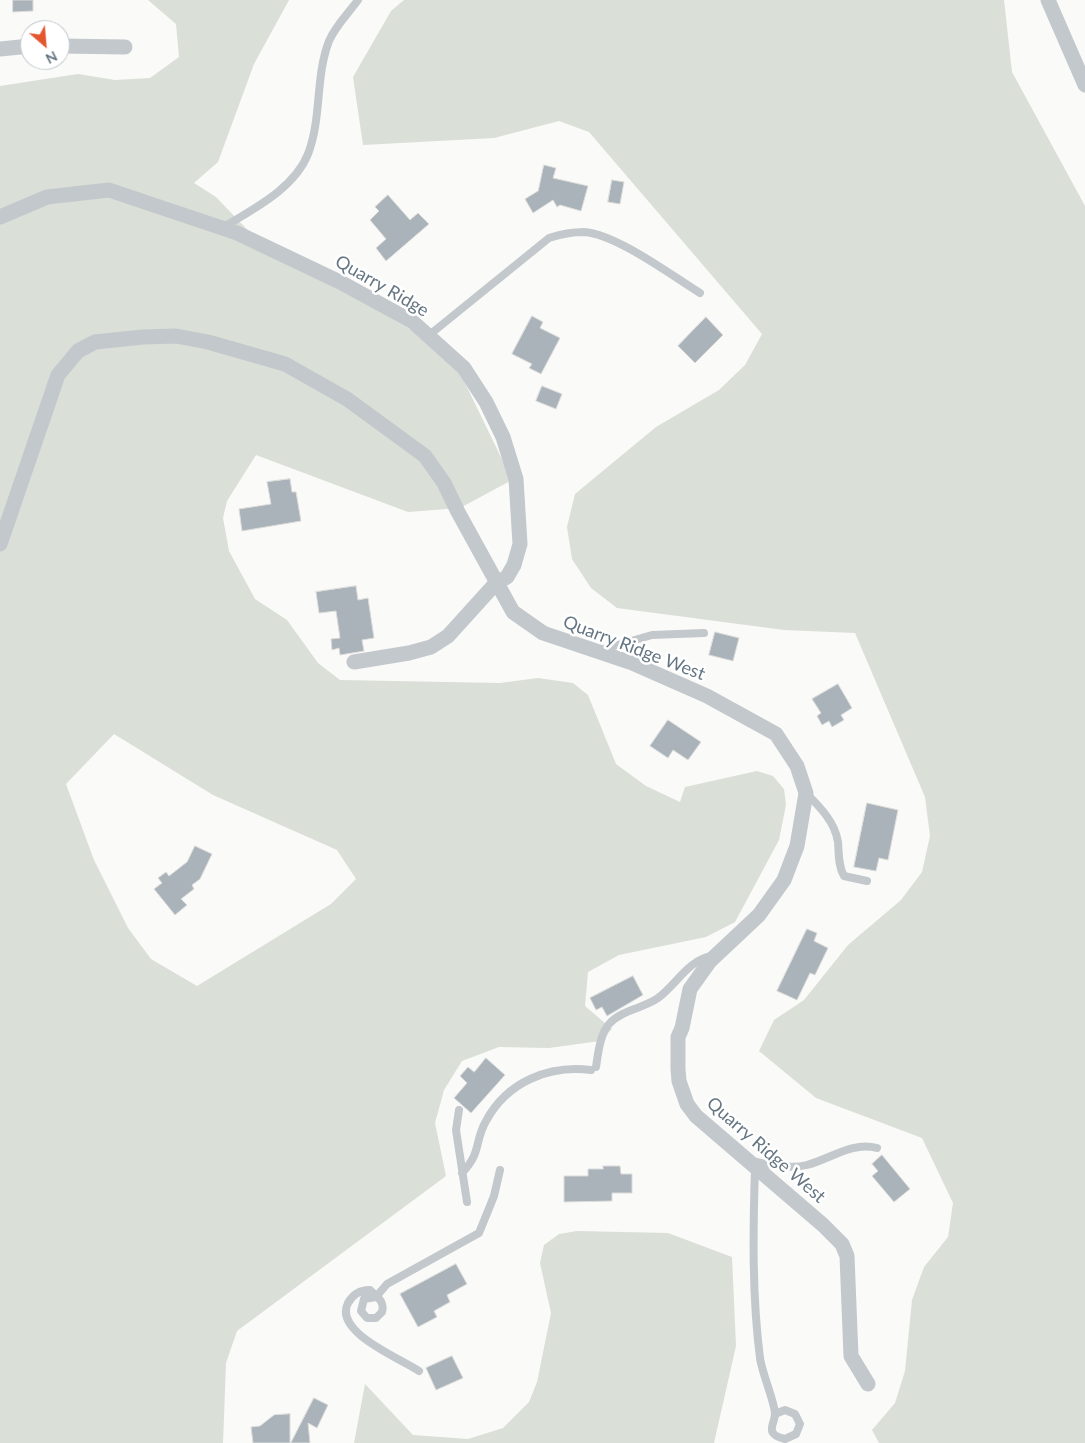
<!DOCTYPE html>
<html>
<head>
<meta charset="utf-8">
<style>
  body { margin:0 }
  #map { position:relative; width:1085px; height:1443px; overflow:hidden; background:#fafaf8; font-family:Lato,sans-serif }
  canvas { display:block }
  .north { position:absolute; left:20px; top:20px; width:50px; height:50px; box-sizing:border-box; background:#fff; border:1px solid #c1c8cd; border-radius:50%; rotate:153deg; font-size:14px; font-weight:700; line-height:20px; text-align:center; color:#657683 }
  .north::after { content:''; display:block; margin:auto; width:18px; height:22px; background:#e4572e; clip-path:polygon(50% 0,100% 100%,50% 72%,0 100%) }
</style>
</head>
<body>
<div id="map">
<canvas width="1085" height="1443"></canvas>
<div class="north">N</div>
</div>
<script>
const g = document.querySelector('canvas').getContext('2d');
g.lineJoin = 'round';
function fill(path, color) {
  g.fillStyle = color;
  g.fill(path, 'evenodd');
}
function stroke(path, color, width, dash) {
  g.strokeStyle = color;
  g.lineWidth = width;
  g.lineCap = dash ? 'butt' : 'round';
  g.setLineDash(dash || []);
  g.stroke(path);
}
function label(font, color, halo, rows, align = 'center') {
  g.font = font + ' Lato,sans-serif';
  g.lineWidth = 5;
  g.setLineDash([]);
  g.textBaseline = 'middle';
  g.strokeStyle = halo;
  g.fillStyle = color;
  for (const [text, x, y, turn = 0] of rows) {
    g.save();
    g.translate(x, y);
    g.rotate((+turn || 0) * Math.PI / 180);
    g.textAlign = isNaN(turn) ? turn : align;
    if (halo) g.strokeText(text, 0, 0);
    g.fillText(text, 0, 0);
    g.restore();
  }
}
fill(new Path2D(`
  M148,0h141l-35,64 -36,98 -24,21 22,14 45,47 189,108 62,128 -52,28 -52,4 -152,-57 -29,46 -4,17 6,33 26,48 32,21 31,43 22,17 160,3 38,-5 35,5 15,12 28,69 30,22 34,16 5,-15 72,-16 16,5 11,13 2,16 -7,35 -44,82 -29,15 -87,18 -31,17 -3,34 27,23 -12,12 -51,7 -50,-1 -37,14 -18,29 -9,33 11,53 -209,155 -11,32 -3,80h-223v-1357l78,-12 37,6 35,-2 29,-21 -3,-33zM114,734l99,61 124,55 19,29 -25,25 -134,82 -46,-27 -23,-31 -34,-68 -28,-76z
  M404,0h600l8,72 73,134v1237h-206l-7,-13 23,-27 10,-32 7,-71 12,-33 24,-30 5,-34 -31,-65 -106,-40 -57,-47 15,-31 30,-20 44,-55 53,-45 21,-28 8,-36 -5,-39 -70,-164 -71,-3 -167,-22 -26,-20 -19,-29 -5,-32 8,-33 81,-67 63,-37 26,-25 17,-31 -173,-202 -30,-11 -65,17 -131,7 -10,-68 38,-66z
  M577,1231l91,2 64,24 4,89 -22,97h-360l11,-59 48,51 55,4 35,-11 26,-26 8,-20 14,-69 -11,-50 4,-18 15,-11z`), '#dadfd7');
const building = new Path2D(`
  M13,0h20v11l-20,1z
  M544,165l12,3 -3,10 35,8 -7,25 -21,-6 -3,2 -4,-7 -20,13 -8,-14 13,-8z
  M612,180l12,2 -4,22 -12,-2z
  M388,195l22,25 8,-7 11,11 -43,37 -10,-13 10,-9 -16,-19 9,-9 -4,-4z
  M532,316l11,6 -3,6 20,10 -19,36 -12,-6 3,-4 -20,-10z
  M706,317l17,18 -28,28 -17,-17z
  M542,386l20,8 -6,15 -20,-8z
  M290,479l2,13h4l5,29 -59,10 -3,-22 32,-5 -4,-22z
  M356,586l2,14 10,-2 6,40 -12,2 2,11 -24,4 -1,-7 -7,2 -1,-11 9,-1 -4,-27 -17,2 -3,-21z
  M715,632l24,6 -6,23 -24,-6z
  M838,684l14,24 -11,7 3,5 -12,7 -3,-6 -7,4 -5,-9 4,-3 -9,-14z
  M668,720l33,22 -13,18 -15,-10 -5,8 -18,-12z
  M867,803l31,7 -10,50 -9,-2 -3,13 -22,-4z
  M195,846l17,8 -12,25 -8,6 2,4 -13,10 6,6 -12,10 -21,-26 8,-6 -4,-5 8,-6 3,4 18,-14z
  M807,929l10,4 -3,8 14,7 -13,27 -5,-2 -13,27 -20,-9z
  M633,976l10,19 -36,21 -5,-9 -6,3 -6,-12z
  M486,1058l19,17 -34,38 -17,-15 13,-15 -7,-7 8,-9 6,5z
  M882,1155l28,34 -16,13 -22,-26 6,-5 -6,-7z
  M603,1166h17l1,8h11v19h-20v8l-48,1v-26h24v-7h15z
  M456,1264l11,20 -20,11 3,7 -16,9 3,6 -19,10 -18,-33z
  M452,1356l11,22 -27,12 -10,-22z
  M314,1398l14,7 -11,23 -9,-5 2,20h-19z
  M290,1414v29h-37l-2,-16 9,-1 14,-11z`);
fill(building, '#aab3b9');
stroke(building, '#dcdcda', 1);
stroke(new Path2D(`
  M222,228c31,-19 72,-39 86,-74 14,-36 7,-77 21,-113 7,-16 19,-27 29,-41
  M428,336l121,-98c12,-4 22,-6 35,-6 32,2 87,43 116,61
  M600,650l52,-15 52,-2
  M806,793c14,14 29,29 32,49 1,11 0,24 6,34l23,5
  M596,1067c2,-13 4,-34 14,-44 12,-13 34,-15 48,-25 19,-14 30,-38 54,-42
  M459,1110l-3,20 11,72
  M753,1161c15,4 39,8 54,4 23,-6 46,-24 70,-17
  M755,1168c-2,63 -3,128 5,190 2,15 15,45 15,56 0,10 -12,20 10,25l11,-5 4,-10 -5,-10 -10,-4 -10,4
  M462,1173c20,-21 12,-31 24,-52 21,-39 62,-56 105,-51
  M419,1371c-19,-13 -86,-39 -71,-68 5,-9 12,-13 22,-13 7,7 15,11 12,22l-6,6h-9l-6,-7 3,-12 12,-2 11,-13 92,-51 15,-37 6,-26`), '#c3c8cc', 8);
stroke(new Path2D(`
  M1048,0l37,85
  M60,46l65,1
  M0,49l30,-3
  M0,217l47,-20 62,-7 128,43 105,50 71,39 51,46 22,34 17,35 13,42 4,65 -6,21 -7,12 -11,6 -48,53 -17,11 -22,6 -55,9
  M0,544l58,-169 20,-24 17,-9 48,-5 33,-1 32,6 77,22 62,35 78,57 19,27 14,29 55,100 30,21 89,30 75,33 69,38 21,32 9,27 -9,53 -13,34 -25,35 -49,46 -20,28 -8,39 -4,9v32l1,12 8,23 9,12 127,109 19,19 5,12 4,100 17,28`), '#c3c8cc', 15);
label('18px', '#657683', '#fff', [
  ["Quarry Ridge",382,286,30],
  ["Quarry Ridge West",634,648,21],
  ["Quarry Ridge West",766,1150,41]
]);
</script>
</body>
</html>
